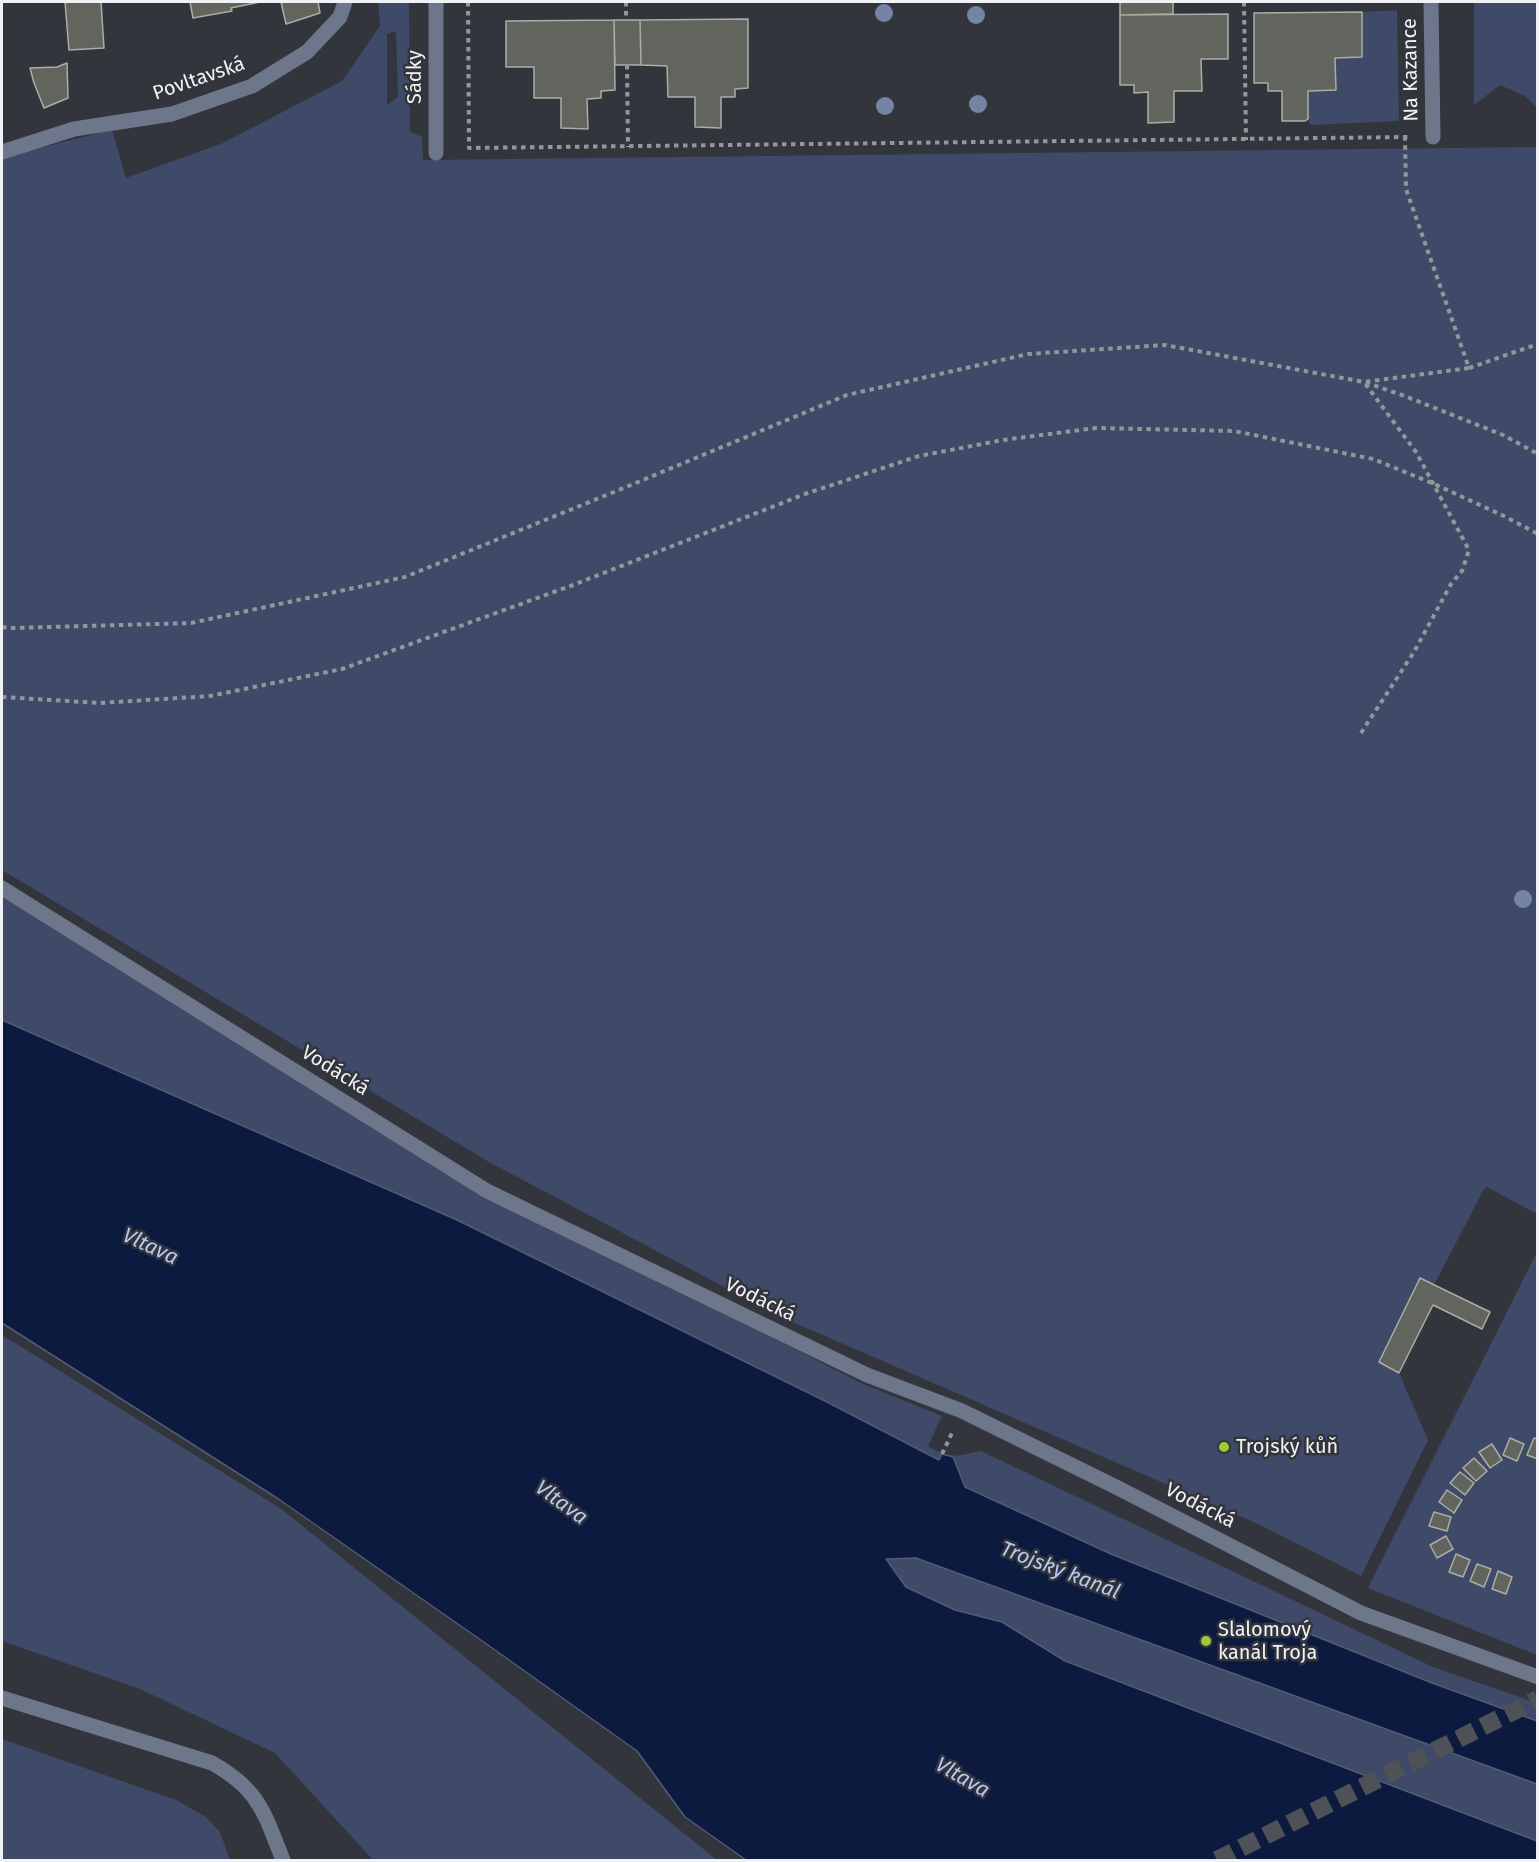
<!DOCTYPE html>
<html>
<head>
<meta charset="utf-8">
<style>
  body { margin:0 }
  #map { position:relative; width:1539px; height:1862px; overflow:hidden; background:#32353b; font-family:"Fira Sans",sans-serif }
  canvas { display:block }
  .frame { position:absolute; inset:0; border:3px solid #f0f2f6; pointer-events:none }
</style>
</head>
<body>
<div id="map">
<canvas width="1539" height="1862"></canvas>
<div class="frame"></div>
</div>
<script>
const g = document.querySelector('canvas').getContext('2d');
g.lineJoin = 'round';
function fill(path, color) {
  g.fillStyle = color;
  g.fill(path, 'evenodd');
}
function stroke(path, color, width, dash) {
  g.strokeStyle = color;
  g.lineWidth = width;
  g.lineCap = dash ? 'butt' : 'round';
  g.setLineDash(dash || []);
  g.stroke(path);
}
function label(font, color, halo, rows, align = 'center') {
  g.font = font + ' "Fira Sans",sans-serif';
  g.lineWidth = 5;
  g.setLineDash([]);
  g.textBaseline = 'middle';
  g.strokeStyle = halo;
  g.fillStyle = color;
  for (const [text, x, y, turn = 0] of rows) {
    g.save();
    g.translate(x, y);
    g.rotate((+turn || 0) * Math.PI / 180);
    g.textAlign = isNaN(turn) ? turn : align;
    if (halo) g.strokeText(text, 0, 0);
    g.fillText(text, 0, 0);
    g.restore();
  }
}
fill(new Path2D(`
  M378,2h31l1,129 12,6 1,23 1113,-13 1,2v1065l-50,-27 -3,2 -50,96 -14,-7 -41,84 20,11 29,67 -67,136 -101,-51 -481,-209 -290,-154 -487,-292v-713l110,-27 14,48 97,-35 119,-62 38,-55zM396,31l2,66 -11,8v-71z
  M1474,2h63v106l-12,-12 -25,-11 -26,20z
  M1397,10l2,111 -89,4 -2,-6v-28l27,-33 27,-1v-45z
  M2,888l485,303 376,193 79,32 -14,30c23,14 28,10 53,5l452,216 104,36v138l-443,-168 -29,-12 -63,-39 -47,-12 -49,-23 -20,-28 -429,-339 -455,-200z
  M1537,1252v403l-169,-67z
  M2,1335l278,173 437,352h-344l-98,-107 -135,-64 -138,-48z
  M2,1739l174,61 30,17 14,15 10,28h-228z`), '#3e4a68');
const water = new Path2D(`
  M2,1020l455,200 370,182 112,58 3,-6 11,3 12,30 146,67 321,129 105,38v63l-621,-226 -30,1 20,28 49,23 47,12 63,39 472,180v19h-791l-61,-43 -48,-66 -149,-106 -208,-145 -278,-177z`);
fill(water, '#0d1a3f');
stroke(water, '#515b76', 1.5);
const building = new Path2D(`
  M65,2h36l3,46 -35,2z
  M190,2h70l-29,6 1,3 -39,7z
  M281,2h37l2,11 -34,11z
  M1120,2h53v12l-53,1z
  M1362,12v45l-27,1 1,32 -28,1v28l-3,2h-23v-30h-14v-8h-14v-70z
  M1228,14v45h-27l1,32h-28v31l-26,1v-31l-14,1v-8h-14v-70z
  M748,19v69l-13,1v8h-14v31l-26,-1v-30h-27l-1,-31 -26,-1 -1,-45z
  M614,20l1,70 -14,1v7l-14,1 1,30 -27,-1v-30h-27v-31h-28v-46z
  M614,20h26l1,45h-26z
  M67,63l1,35 -24,10 -10,-25 -4,-15 27,-1z
  M1420,1278l70,34 -8,17 -49,-24 -34,68 -20,-11z
  M1510,1438l14,6 -7,17 -14,-6z
  M1534,1438l4,1v20l-11,-4z
  M1492,1444l10,16 -12,8 -11,-16z
  M1474,1458l13,13 -11,10 -13,-13z
  M1460,1472l14,11 -9,12 -15,-12z
  M1447,1490l15,10 -8,13 -15,-11z
  M1434,1512l17,5 -4,14 -18,-5z
  M1446,1536l7,13 -16,9 -7,-13z
  M1456,1554l14,6 -7,17 -14,-5z
  M1477,1564l14,5 -7,18 -14,-6z
  M1498,1571l14,6 -6,17 -14,-5z`);
fill(building, '#62655e');
stroke(building, '#aaaea6', 1.5);
stroke(new Path2D(`
  M1217,1860l321,-161`), '#4e5157', 18, [18, 9]);
stroke(new Path2D(`
  M468,2l1,146 939,-11
  M626,2v18
  M1244,2l2,138
  M627,65l1,82
  M1469,368l69,-24
  M2,627l9,1 180,-5 214,-46 209,-85 233,-97 181,-41 137,-9 199,37 38,13 101,40 35,19
  M2,697l98,6 110,-7 132,-27 231,-84 232,-91 114,-38 84,-16 93,-12 138,3 139,28 59,24 72,33 34,18
  M1361,733l53,-81 37,-68 11,-13 7,-21 -53,-98 -52,-70 105,-14 -63,-179 -1,-51
  M942,1454l10,-21`), '#93969b', 4, [4.5, 4.5]);
stroke(new Path2D(`
  M2,1698l210,65c48,27 52,50 71,97`), '#6d768a', 15);
stroke(new Path2D(`
  M436,2v151
  M1431,2l2,135
  M2,152l72,-23 98,-15 80,-28 55,-34 33,-35 5,-15
  M2,888l485,303 380,184 95,36 156,77 243,125 177,64`), '#6d768a', 15);
g.fillStyle = '#7584a5';
for (const [x, y] of [
  [884,13],
  [976,15],
  [978,104],
  [885,106],
  [1523,899]
]) {
  g.beginPath();
  g.arc(x, y, 9, 0, 2 * Math.PI);
  g.fill();
}
for (const [x, y, r, color] of [
  [1224,1447,6,"#98cb37"],
  [1206,1641,6,"#98cb37"]
]) {
  const dot = new Path2D();
  dot.arc(x, y, r, 0, 2 * Math.PI);
  g.fillStyle = color;
  g.fill(dot);
  stroke(dot, '#32353b', 2);
}
label('20px', '#f0f2f6', '#32353b', [
  ["Na Kazance",1411,70,-91],
  ["Sádky",415,77,-90],
  ["Povltavská",199,79,-19],
  ["Vodácká",335,1071,32],
  ["Vodácká",760,1300,26],
  ["Vodácká",1200,1506,27]
]);
label('20px', '#f0f2f6', '#32353b', [
  ["Trojský kůň",1236,1447],
  ["Slalomový",1218,1630],
  ["kanál Troja",1218,1653]
], 'left');
label('italic 21px', '#b8caf3', '#32353b', [
  ["Vltava",150,1247,25],
  ["Vltava",561,1503,36],
  ["Trojský kanál",1060,1571,21],
  ["Vltava",962,1778,30]
]);
</script>
</body>
</html>
